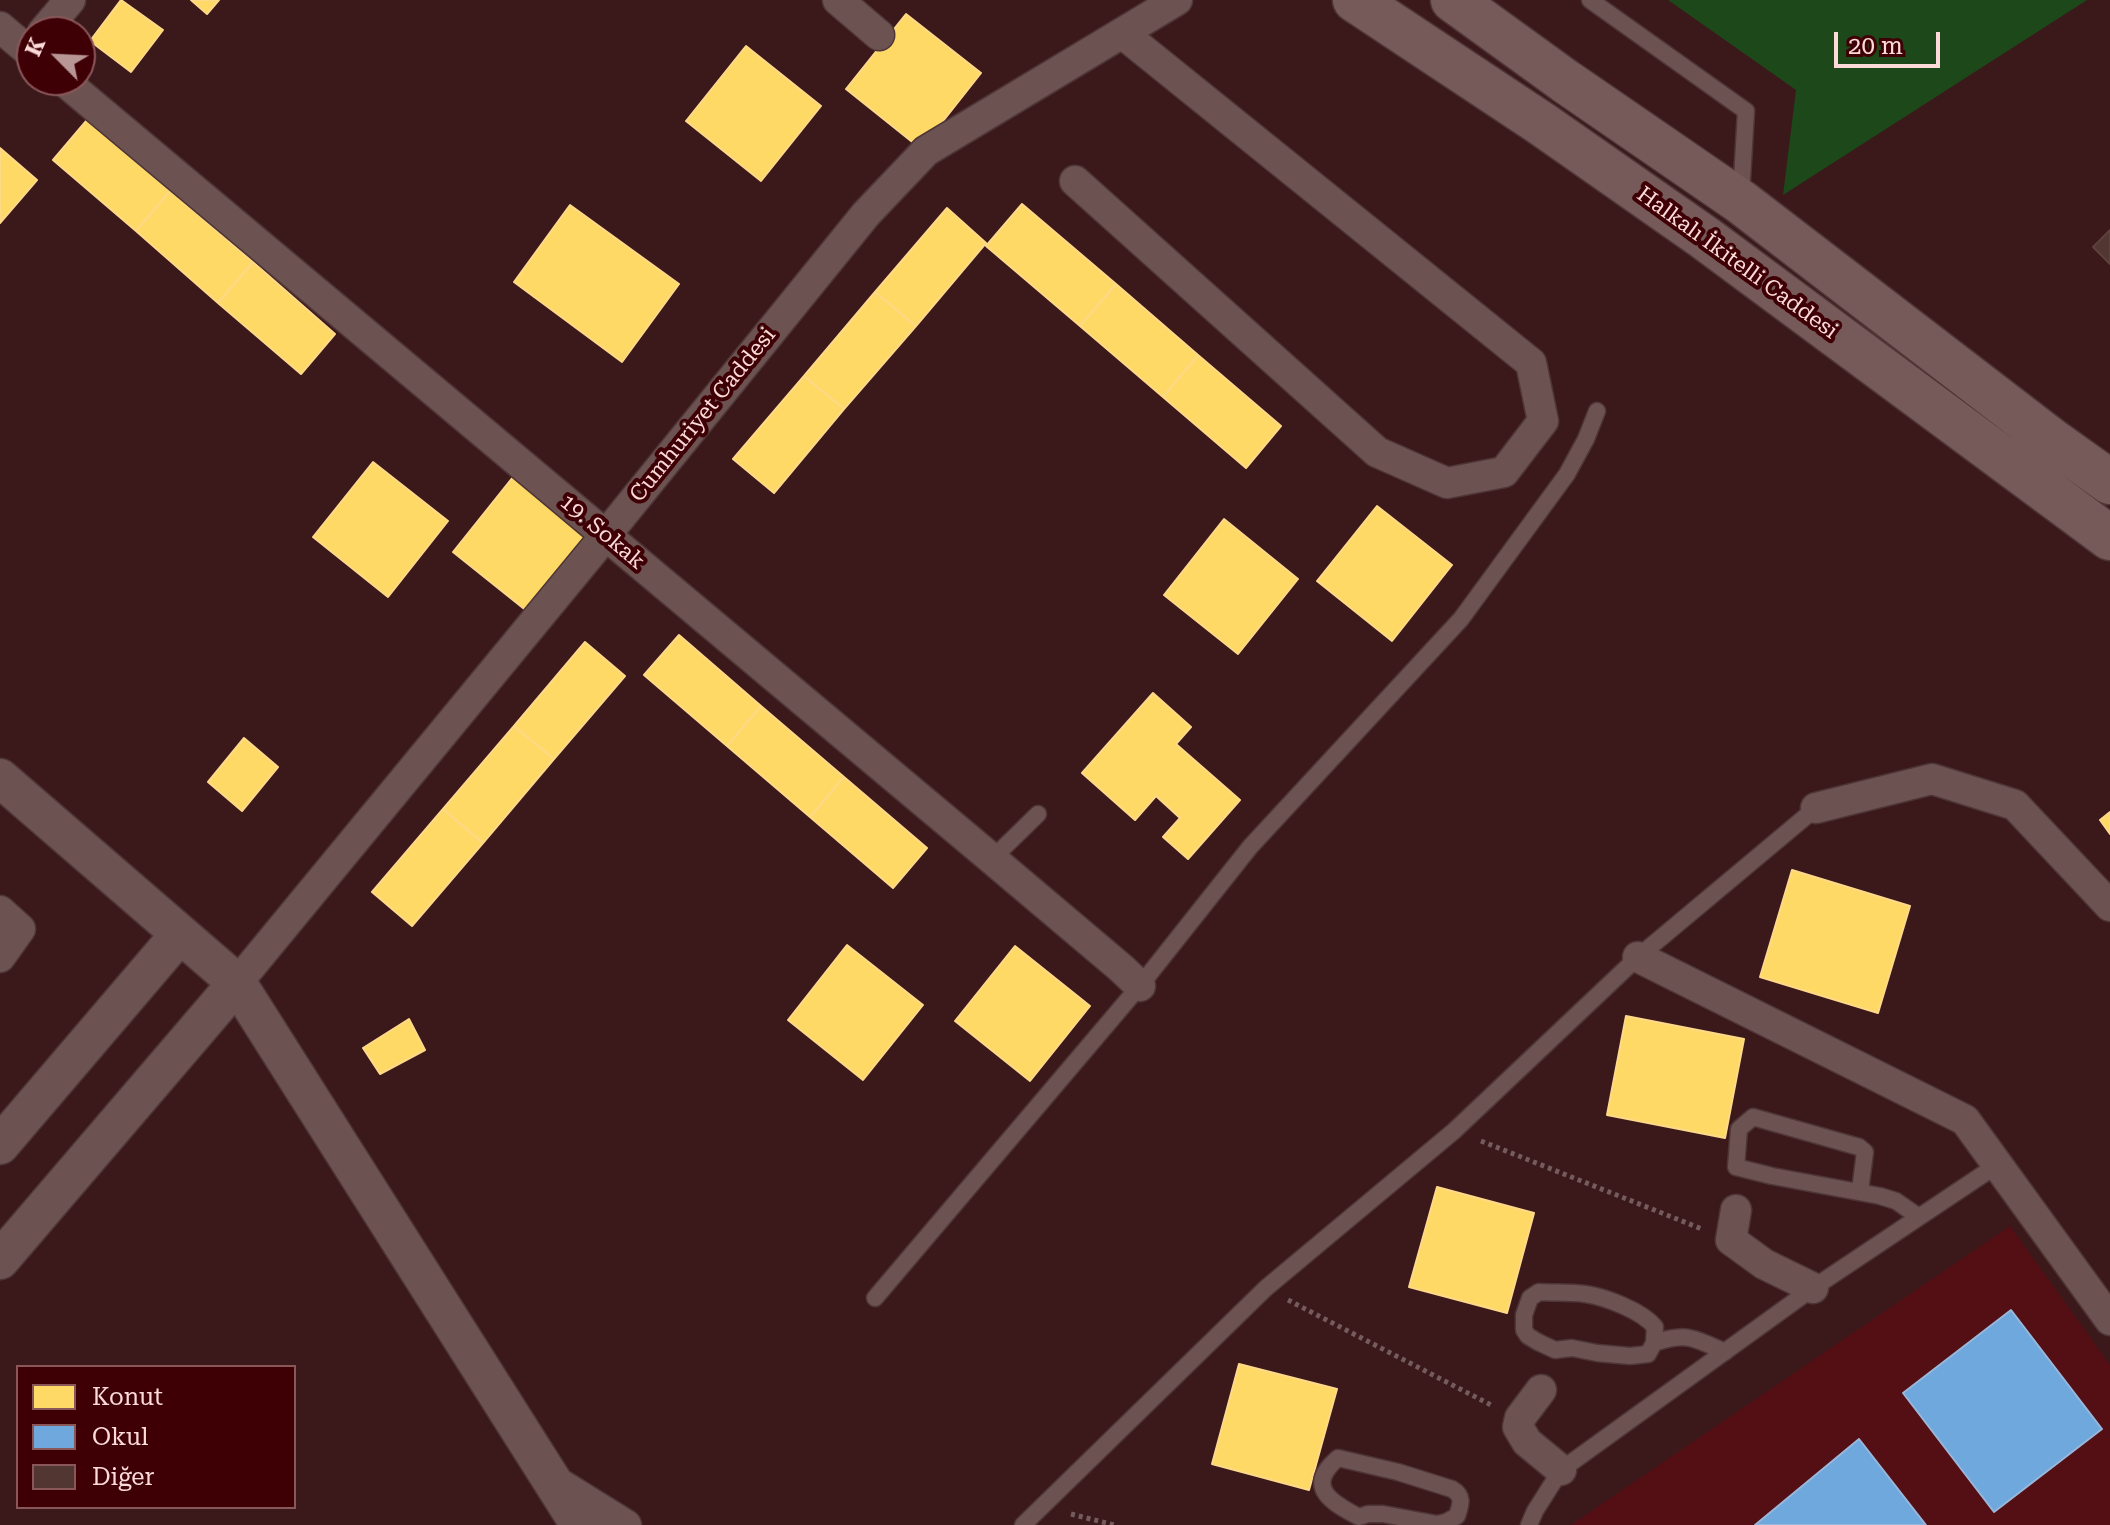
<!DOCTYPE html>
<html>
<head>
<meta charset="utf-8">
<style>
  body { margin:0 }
  #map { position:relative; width:2110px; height:1525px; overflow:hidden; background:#3b191b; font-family:"Roboto Serif",serif }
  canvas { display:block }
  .legend { position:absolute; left:16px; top:1365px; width:280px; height:144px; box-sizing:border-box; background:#3f0005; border:2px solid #8a5759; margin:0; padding:10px 14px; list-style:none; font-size:24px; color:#fbdad7 }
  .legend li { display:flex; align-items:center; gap:16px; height:40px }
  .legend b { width:40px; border:2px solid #8a5759 }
  .north { position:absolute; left:16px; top:16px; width:80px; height:80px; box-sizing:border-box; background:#3f0005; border:2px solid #8a5759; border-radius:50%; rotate:294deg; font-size:22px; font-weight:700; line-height:32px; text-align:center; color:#fbdad7 }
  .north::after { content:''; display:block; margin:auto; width:28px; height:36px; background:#b89695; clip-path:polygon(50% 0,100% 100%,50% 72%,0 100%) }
  .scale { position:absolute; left:1834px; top:32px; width:106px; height:36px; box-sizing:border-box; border:4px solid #fbdad7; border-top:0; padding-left:10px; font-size:24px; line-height:28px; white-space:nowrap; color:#fbdad7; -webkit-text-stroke:6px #3f0005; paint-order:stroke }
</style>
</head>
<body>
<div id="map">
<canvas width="2110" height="1525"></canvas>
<ul class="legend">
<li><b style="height:22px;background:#ffd966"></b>Konut</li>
<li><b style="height:22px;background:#6fa8dc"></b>Okul</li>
<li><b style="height:22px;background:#513631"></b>Diğer</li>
</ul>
<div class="north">K</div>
<div class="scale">20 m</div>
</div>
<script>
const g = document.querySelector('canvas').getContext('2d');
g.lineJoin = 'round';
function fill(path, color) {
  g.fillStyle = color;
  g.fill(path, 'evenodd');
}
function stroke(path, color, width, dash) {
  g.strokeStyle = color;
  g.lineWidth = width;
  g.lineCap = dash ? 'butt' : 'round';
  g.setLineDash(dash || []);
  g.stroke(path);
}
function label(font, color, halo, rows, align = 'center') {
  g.font = font + ' "Roboto Serif",serif';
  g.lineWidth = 8;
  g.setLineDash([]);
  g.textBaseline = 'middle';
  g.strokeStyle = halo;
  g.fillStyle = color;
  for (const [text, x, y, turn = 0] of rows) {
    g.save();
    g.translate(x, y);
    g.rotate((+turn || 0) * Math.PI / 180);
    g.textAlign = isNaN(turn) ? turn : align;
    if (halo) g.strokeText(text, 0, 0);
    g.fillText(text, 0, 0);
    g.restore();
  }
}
fill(new Path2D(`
  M2010,1226l100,139v160h-539z`), '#530f14');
fill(new Path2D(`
  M1668,0h419l-304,195 13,-105z`), '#1d4819');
const homes = new Path2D(`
  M121,0l42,30 -32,42 -41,-31z
  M191,0h28l-12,14z
  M906,14l75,59 -60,76 -75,-60z
  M746,46l75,60 -60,75 -75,-60z
  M87,120l83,71 -34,40 -83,-71z
  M0,148l37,32 -37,43z
  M170,191l83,71 -35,41 -82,-72z
  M1022,204l94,80 -36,42 -94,-80z
  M570,205l109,79 -57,78 -108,-80z
  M947,208l39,35 -70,83 -41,-34z
  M253,262l82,72 -34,40 -83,-71z
  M1116,284l82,71 -35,42 -83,-71z
  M875,292l41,34 -72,83 -40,-33z
  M1198,355l83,71 -35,42 -83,-71z
  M804,376l40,33 -70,84 -41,-34z
  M373,462l75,59 -60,76 -75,-60z
  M513,477l75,59 -60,76 -75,-60z
  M1377,506l75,59 -60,76 -75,-60z
  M1224,519l74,60 -60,75 -74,-59z
  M679,635l82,71 -34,40 -83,-71z
  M585,642l40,34 -71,83 -40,-33z
  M1153,693l38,34 -15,17 64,56 -52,59 -25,-22 17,-19 -24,-22 -21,24 -53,-47z
  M761,706l83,71 -34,40 -83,-71z
  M514,726l40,33 -71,84 -40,-34z
  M244,738l34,29 -36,44 -34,-29z
  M844,777l83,71 -34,40 -83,-71z
  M443,809l40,34 -71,83 -40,-34z
  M2110,812v22l-10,-14z
  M1792,870l118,36 -32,107 -118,-36z
  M847,945l76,60 -60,75 -75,-60z
  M1015,946l75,60 -60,75 -75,-60z
  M1626,1016l118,23 -19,99 -118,-23z
  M409,1019l16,31 -45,24 -17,-26z
  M1437,1187l97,26 -27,100 -98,-26z
  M1239,1364l98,25 -28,101 -97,-26z`);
fill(homes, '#ffd966');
stroke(homes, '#fed988', 2);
const schools = new Path2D(`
  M2011,1310l91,119 -108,83 -91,-119z
  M1859,1439l67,86h-171z`);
fill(schools, '#6fa8dc');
stroke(schools, '#99b7da', 2);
const building = new Path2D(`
  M2110,230v34l-17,-17z`);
fill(building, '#513631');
stroke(building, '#5d413d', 2);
const service = new Path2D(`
  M1590,0l156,111 -5,85
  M992,859l46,-45
  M1860,1191l5,-39 -6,-5 -106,-30 -14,12 -3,38 36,9 108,20 16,5 23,16
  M1539,1292c15,1 31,0 46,2 21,3 57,17 70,33l-1,16 -6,11 -18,2 -33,-3 -25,-5 -17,2 -17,-8 -10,-6 -4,-6v-15l6,-17z
  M875,1298l268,-316 107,-135 211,-228 106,-145 19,-35 11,-28
  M1654,1343c33,-11 40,-5 71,9
  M1338,1458l60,14 54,17c12,7 9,15 5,27l-11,6 -9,2 -54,-10h-15l-9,3c-27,-14 -55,-30 -21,-59z
  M1023,1525l243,-237 188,-157 184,-174 178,-149
  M1529,1525l6,-14 26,-41 252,-182 184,-123`);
const minor = new Path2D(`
  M838,0l41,35
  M0,27l32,27
  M43,32l27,-32
  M63,80l929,779 129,109 19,18
  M1075,181l302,271 70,31 57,-11 39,-51 -12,-58 -409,-330
  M1816,808l116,-29 83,26 95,101
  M0,911l20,18 -20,28
  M1638,957l327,163 145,200
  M237,983l369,-448 260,-321 60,-63 251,-151
  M1736,1210l-5,30 33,24 49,24
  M1541,1390l-21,28 -2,9 9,15 34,28
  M552,1479l74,46`);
const tertiary = new Path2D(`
  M0,778l237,205 343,542
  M0,1145l180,-211
  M0,1260l237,-277`);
const primary = new Path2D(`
  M1355,0l187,124 163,114 405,300
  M1453,0l112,81 176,121 310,238 59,42`);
stroke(service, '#4f3636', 19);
stroke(minor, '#4f3636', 33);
stroke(tertiary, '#4f3636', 41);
stroke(primary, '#4f3636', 47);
stroke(new Path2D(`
  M1481,1141l221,88
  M1288,1300l205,106
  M1071,1514l43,11`), '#745c5c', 5, [4, 4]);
stroke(service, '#6c5352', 16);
stroke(minor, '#6c5352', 30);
stroke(tertiary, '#6c5352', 38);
stroke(primary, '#765a59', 44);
label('22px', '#fbdad7', '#3f0005', [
  ["Halkalı İkitelli Caddesi",1737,263,36],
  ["Cumhuriyet Caddesi",703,415,-51],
  ["19. Sokak",602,532,40]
]);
</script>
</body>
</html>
